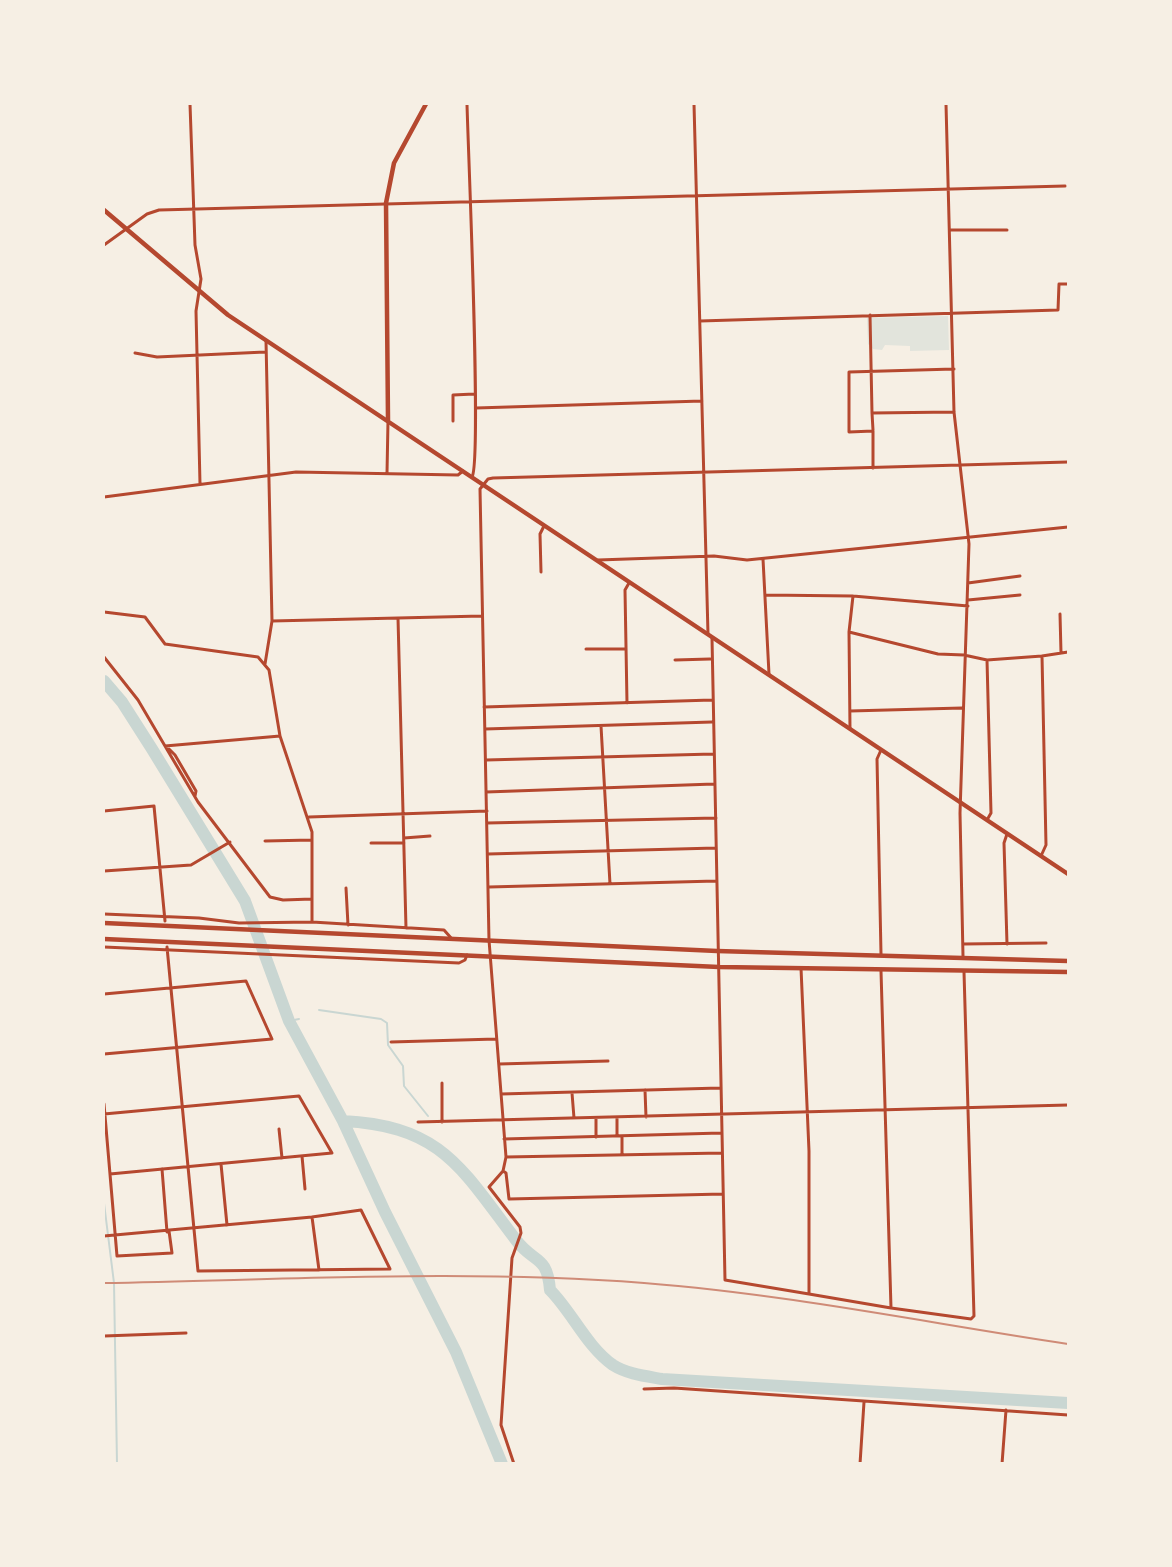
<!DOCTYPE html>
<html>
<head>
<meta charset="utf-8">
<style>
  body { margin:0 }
  #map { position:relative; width:1172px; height:1567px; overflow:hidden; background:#f6efe4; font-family:Lato,sans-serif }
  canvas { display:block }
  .frame { position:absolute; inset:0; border:105px solid #f6efe4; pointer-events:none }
</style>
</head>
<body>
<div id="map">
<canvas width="1172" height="1567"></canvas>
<div class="frame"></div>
</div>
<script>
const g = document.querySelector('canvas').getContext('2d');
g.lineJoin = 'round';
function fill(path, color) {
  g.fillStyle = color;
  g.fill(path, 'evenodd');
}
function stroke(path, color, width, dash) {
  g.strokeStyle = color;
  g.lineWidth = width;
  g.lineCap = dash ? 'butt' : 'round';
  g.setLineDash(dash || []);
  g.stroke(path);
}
fill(new Path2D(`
  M948,316l1,34 -39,1v-5l-25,-1 -3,5 -9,-1 -5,-5 -1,-26z`), '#e2e4dc');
stroke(new Path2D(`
  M319,1010l62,9 6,4 1,22 15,21 1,20 24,30
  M289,1021l10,-2
  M104,1203l10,80 3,181`), '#c9d6d2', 2);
stroke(new Path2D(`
  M104,681l18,21 30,47 93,152 44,120 54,100 42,91 71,140 46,112
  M343,1121c99,5 118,47 173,119 18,24 31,14 34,50 22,22 37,57 63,75 14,9 32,11 49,14l406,24`), '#c9d6d2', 12);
stroke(new Path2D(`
  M190,104l5,141 6,34 -5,32 4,173
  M467,104c1,44 15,357 5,373
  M694,104l14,530
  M946,104l8,308 15,132 -9,269 3,143
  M950,230h57
  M104,245l43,-31 12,-4 906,-24
  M870,315l2,98
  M700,321l358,-11 1,-26h9
  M135,353l22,4 108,-5
  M476,408l226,-7
  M453,421v-26l21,-1
  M873,430l-1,-17 82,-1
  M873,468v-37l-24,1v-60l105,-3
  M387,473l1,-52
  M104,497l192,-25 162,3 5,-4
  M763,559l6,115
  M598,560l116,-4 33,4 321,-33
  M541,572l-1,-38 4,-8
  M968,583l52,-7
  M765,595l88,1 115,10
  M968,600l52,-5
  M104,612l41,5 20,27 93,13 11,13 11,66 32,96v90
  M1060,614l1,39
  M398,618l8,310
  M272,621l210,-5
  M849,632l89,22 26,1 23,5 4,153 -4,7
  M712,638l13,642 84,14
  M586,649h40
  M1042,656l26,-4
  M104,657l34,43 27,46 115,-10
  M675,660l35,-1
  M987,660l55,-4 4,189 -5,11
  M265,664l7,-43 -6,-280
  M627,703l-2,-113 4,-7
  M484,707l228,-7
  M850,711l112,-3
  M601,726l9,158
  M485,729l227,-7
  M850,729l-1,-97 4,-36
  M165,746l33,56 72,95 13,3 29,-1
  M169,749l6,6 21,36 -1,5
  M881,750l-4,9 4,195
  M486,760l227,-6
  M486,792l228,-8
  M104,811l50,-5 11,115
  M309,817l178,-6
  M487,823l229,-5
  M404,838l26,-2
  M265,841l47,-1
  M371,843h33
  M488,854l228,-6
  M104,871l87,-6 39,-23
  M489,887l227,-6
  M346,888l2,37
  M104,914l95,4 40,5 73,-1 132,8 8,9
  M963,944l83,-1
  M1007,944l-3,-101 3,-9
  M104,947l355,16 6,-3 2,-5
  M167,947l31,324 192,-2 -29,-59 -49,7 7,53
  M801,968l8,183v143l82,14
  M881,971l10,337 80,11 3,-3 -10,-344
  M104,994l142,-13 26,58 -168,15
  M391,1042l105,-3
  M499,1064l109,-3
  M442,1083v39
  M645,1090l1,27
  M572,1093l2,25
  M501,1094l219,-6
  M104,1104l13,152 55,-3 -3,-22
  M104,1114l195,-18 33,57 -222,21
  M617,1117v19
  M418,1122l650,-17
  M279,1129l3,29
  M622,1136v19
  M596,1137v-19
  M504,1139l217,-6
  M302,1156l3,33
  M506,1157l216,-4
  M221,1164l6,61
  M162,1169l5,63
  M503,1171l3,2 3,26 214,-5
  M104,1236l208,-19
  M104,1336l82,-3
  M644,1389l30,-1 394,27
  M514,1464l-13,-39 11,-167 9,-25 -1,-6 -31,-40 14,-16 3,-14 -17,-217 -9,-451 8,-10 5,-1 575,-16
  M860,1464l4,-62
  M1002,1464l4,-54`), '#b5482f', 3);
stroke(new Path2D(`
  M388,420l-2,-217 8,-40 32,-59`), '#b5482f', 4.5);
stroke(new Path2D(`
  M104,210l124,105 840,559`), '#b5482f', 4.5);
stroke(new Path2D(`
  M104,923l613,28 351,10
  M104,939l615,28 349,5`), '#b5482f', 4.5);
stroke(new Path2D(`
  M104,1283c179,-3 361,-14 540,0 142,11 284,40 424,61`), '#cf8b77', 2);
</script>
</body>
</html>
